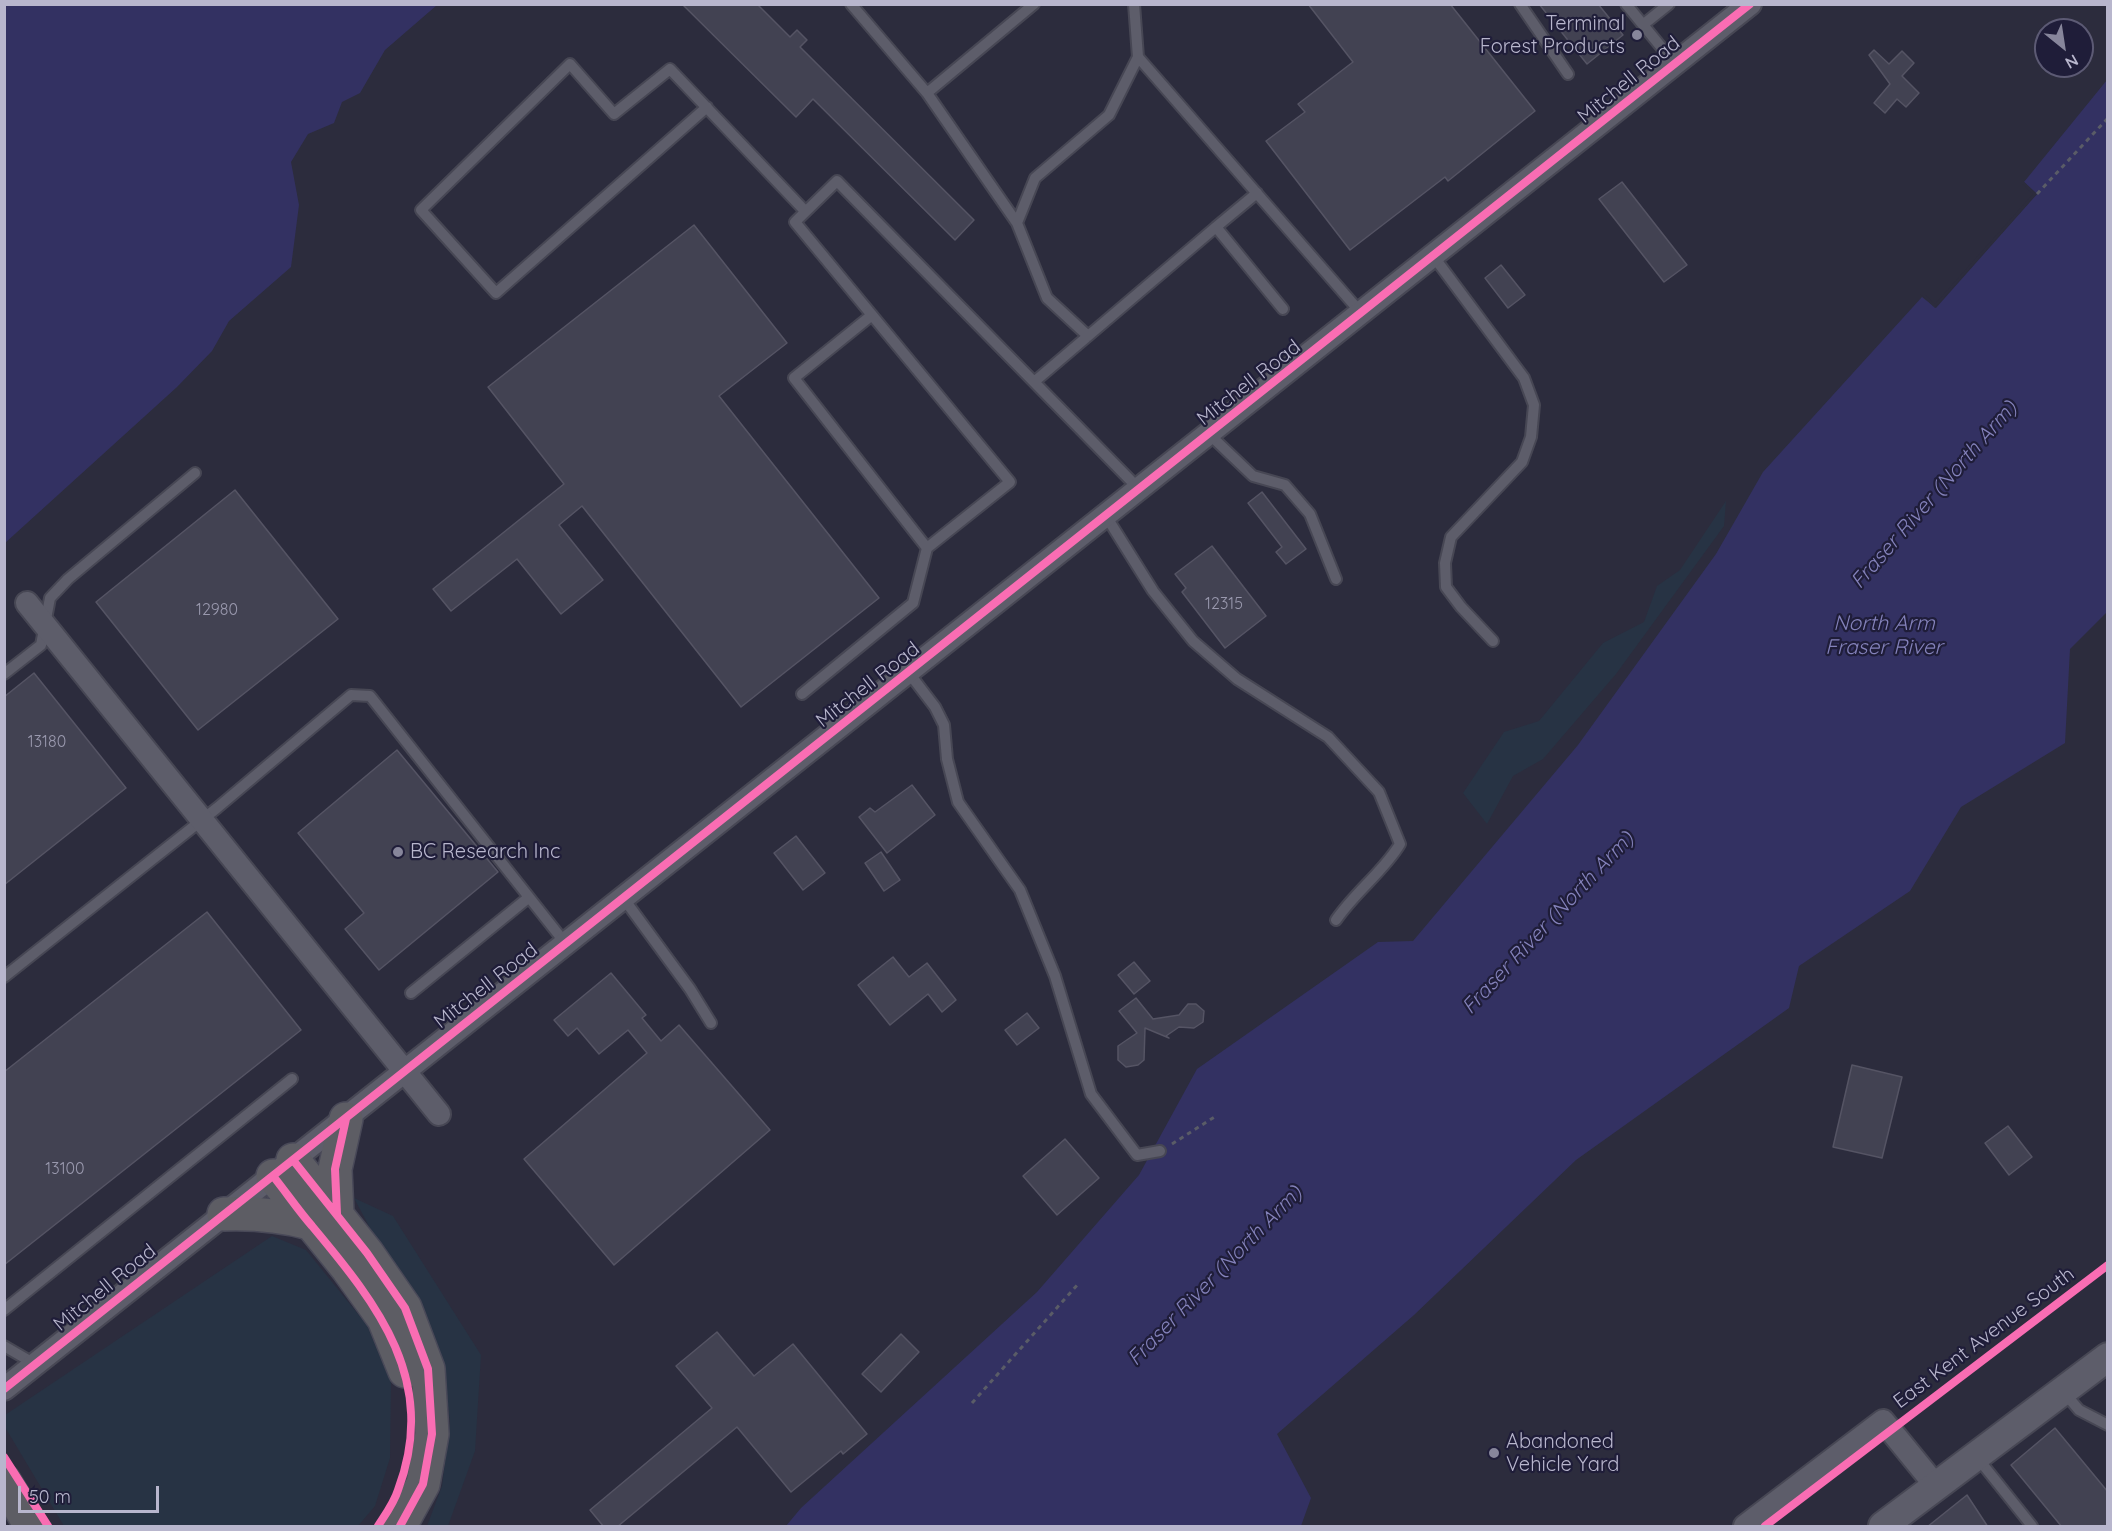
<!DOCTYPE html>
<html>
<head>
<meta charset="utf-8">
<style>
  body { margin:0 }
  #map { position:relative; width:2112px; height:1531px; overflow:hidden; background:#2c2c3d; font-family:Quicksand,sans-serif }
  canvas { display:block }
  .frame { position:absolute; inset:0; border:6px solid #b8b6cd; pointer-events:none }
  .north { position:absolute; left:2034px; top:18px; width:60px; height:60px; box-sizing:border-box; background:#1f1d39; border:2px solid #5c5a74; border-radius:50%; rotate:150deg; font-size:16px; font-weight:700; line-height:24px; text-align:center; color:#b8b6cd }
  .north::after { content:''; display:block; margin:auto; width:21px; height:27px; background:#87869b; clip-path:polygon(50% 0,100% 100%,50% 72%,0 100%) }
  .scale { position:absolute; left:18px; top:1486px; width:141px; height:27px; box-sizing:border-box; border:3px solid #b8b6cd; border-top:0; padding-left:8px; font-size:18px; line-height:21px; white-space:nowrap; color:#b8b6cd; -webkit-text-stroke:4px #1f1d39; paint-order:stroke }
</style>
</head>
<body>
<div id="map">
<canvas width="2112" height="1531"></canvas>
<div class="frame"></div>
<div class="north">N</div>
<div class="scale">50 m</div>
</div>
<script>
const g = document.querySelector('canvas').getContext('2d');
g.lineJoin = 'round';
function fill(path, color) {
  g.fillStyle = color;
  g.fill(path, 'evenodd');
}
function stroke(path, color, width, dash) {
  g.strokeStyle = color;
  g.lineWidth = width;
  g.lineCap = dash ? 'butt' : 'round';
  g.setLineDash(dash || []);
  g.stroke(path);
}
function label(font, color, halo, rows, align = 'center') {
  g.font = font + ' Quicksand,sans-serif';
  g.lineWidth = 4.5;
  g.setLineDash([]);
  g.textBaseline = 'middle';
  g.strokeStyle = halo;
  g.fillStyle = color;
  for (const [text, x, y, turn = 0] of rows) {
    g.save();
    g.translate(x, y);
    g.rotate((+turn || 0) * Math.PI / 180);
    g.textAlign = isNaN(turn) ? turn : align;
    if (halo) g.strokeText(text, 0, 0);
    g.fillText(text, 0, 0);
    g.restore();
  }
}
fill(new Path2D(`
  M1726,501l-2,25 -108,148 -73,85 -30,17 -26,48 -24,-31 41,-61 35,-11 64,-78 41,-21 13,-36 23,-16z
  M354,1198l39,18 88,139 -6,96 -27,75h-21l15,-40 8,-64 -7,-57z
  M272,1236l34,14 61,75 24,58 -1,75 -15,48 -17,20h-294l-59,-99v-12z`), '#273344');
fill(new Path2D(`
  M5,4l432,1 -52,45 -25,43 -18,9 -8,21 -26,11 -17,28 8,43 -8,62 -62,54 -17,30 -35,36 -172,156z
  M2107,80v532l-37,37 -5,94 -104,64 -51,84 -111,75 -10,42 -213,152 -162,155 -137,119 34,64 -10,28h-515l15,-18 236,-216 102,-117 58,-106 181,-127 35,-1 165,-196 138,-191 47,-82 159,-175 14,11 101,-114 -13,-12z`), '#333162');
fill(new Path2D(`
  M2022,180l15,14 -102,114 -15,-14h4l11,10 98,-110 -11,-10z`), '#2c2c3d');
const building = new Path2D(`
  M682,4h75l33,33 7,-7 10,10 -7,7 174,173 -19,20 -142,-141 -17,18z
  M1308,4h142l85,107 -87,70 -3,-4 -95,73 -84,-109 39,-29 -7,-8 55,-42z
  M1539,4h59l25,31 -36,29z
  M1874,50l15,14 13,-13 12,12 -12,13 17,17 -13,14 -9,-8 -12,14 -11,-10 16,-19 -21,-29z
  M1622,182l65,83 -23,17 -65,-83z
  M694,225l93,118 -68,53 160,202 -138,109 -159,-201 -23,19 44,55 -42,34 -44,-55 -66,52 -18,-22 131,-105 -76,-97z
  M1501,265l24,30 -17,13 -23,-30z
  M235,490l103,129 -140,111 -102,-128z
  M1262,492l44,57 -20,15 -10,-12 6,-5 -34,-44z
  M1212,546l54,70 -41,32 -43,-56 4,-4 -11,-14z
  M34,673l92,115 -122,97v-188z
  M397,750l101,122 -119,98 -34,-41 19,-16 -66,-80z
  M912,785l23,30 -48,38 -28,-36 11,-9 5,4z
  M796,836l29,37 -22,17 -29,-37z
  M881,852l19,28 -16,11 -19,-28z
  M207,912l94,118 -297,235v-193z
  M893,957l16,20 18,-14 29,37 -14,12 -14,-18 -38,31 -32,-40z
  M1134,962l16,19 -16,13 -16,-19z
  M611,973l35,42 -4,3 19,23 18,-16 91,105 -156,135 -90,-106 123,-106 -19,-23 -29,24 -22,-26 -9,8 -14,-16z
  M1136,998l17,21 26,-4 9,-11h8l8,7 -1,11 -9,6 -15,-1 -13,9 3,2 -24,-10 -1,32 -6,5 -12,2 -8,-7v-14l19,-13 -18,-22z
  M1027,1013l12,15 -22,17 -12,-15z
  M1852,1065l50,12 -20,81 -49,-11z
  M2008,1126l24,31 -23,18 -24,-32z
  M1065,1139l34,39 -42,37 -34,-39z
  M717,1332l37,44 39,-32 74,90 -24,20 -2,-3 -50,41 -54,-65 -120,100h-13l-14,-17 122,-102 -36,-42z
  M901,1334l18,18 -38,40 -19,-18z
  M2055,1428l53,64v35h-46l-51,-62z
  M1967,1495l21,32h-61z`);
fill(building, '#424252');
stroke(building, '#555464', 1.5);
const service = new Path2D(`
  M851,4l76,89
  M1134,4l4,53
  M1520,4l48,70
  M1626,4l49,60
  M1644,24l25,-20
  M707,107l-211,186 -75,-83 149,-146 44,50 56,-45 135,142
  M1017,223l-90,-130 107,-89
  M1216,227l41,-34
  M1434,257l90,121 10,27 -3,32 -9,25 -71,75 -6,26 1,24 15,20 32,34
  M872,315l-78,63 133,170
  M1088,336l-41,-38 -30,-75 18,-45 74,-63 29,-58 224,257
  M1034,382l182,-155 67,82
  M1210,435l43,41 32,9 25,29 26,65
  M1106,516l47,75 40,50 44,38 91,58 51,55 21,52c-16,27 -44,47 -64,76
  M909,673l26,34 9,18 3,34 11,43 62,88 35,86 36,118 46,61 23,-4
  M4,674l37,-29 9,-47 18,-19 127,-106
  M802,694l111,-91 14,-55 83,-66 -215,-260 42,-41 303,309
  M624,899l66,90 21,34
  M4,977l213,-169 134,-113 19,1 196,248
  M411,993l117,-95
  M4,1310l288,-231
  M4,1346l31,18
  M2063,1391l16,19 29,15
  M1976,1456l56,70`);
const minor = new Path2D(`
  M27,603l412,511
  M4,1389l1746,-1385
  M1745,1526l138,-105 53,65`);
const tertiary = new Path2D(`
  M1883,1526l225,-169`);
const motorway = new Path2D(`
  M293,1160l74,93 38,55 23,61 4,65 -9,50 -23,42
  M273,1176l75,93 36,50 21,52
  M224,1214c30,-1 56,1 86,9
  M337,1214l-2,-45 11,-50
  M4,1481l27,45`);
stroke(service, '#474754', 14);
stroke(minor, '#474754', 26);
stroke(tertiary, '#474754', 32);
stroke(motorway, '#494958', 36);
stroke(new Path2D(`
  M2037,194l71,-76
  M1172,1144l44,-28
  M972,1403l107,-120`), '#5a5c67', 3, [4.5, 4.5]);
stroke(service, '#5d5d6a', 10);
stroke(minor, '#5d5d6a', 22);
stroke(tertiary, '#5d5d6a', 28);
stroke(motorway, '#5d5d64', 33);
stroke(new Path2D(`
  M293,1160l74,93 38,55 23,61 4,65 -9,50 -23,42
  M273,1176c13,16 25,34 39,50 66,79 127,155 86,264 -4,13 -13,25 -20,36
  M337,1214l-2,-45 11,-50
  M4,1389l1746,-1385
  M4,1457l44,69
  M1765,1526l343,-261`), '#f96db3', 8);
for (const [x, y, r, color] of [
  [1637,35,6,"#87869b"],
  [398,852,6,"#87869b"],
  [1494,1453,6,"#87869b"]
]) {
  const dot = new Path2D();
  dot.arc(x, y, r, 0, 2 * Math.PI);
  g.fillStyle = color;
  g.fill(dot);
  stroke(dot, '#1f1d39', 2);
}
label('16px', '#9a99ae', null, [
  ["12315",1224,604],
  ["12980",217,610],
  ["13180",47,742],
  ["13100",65,1169]
]);
label('20px', '#b8b6cd', '#1f1d39', [
  ["Terminal",1625,24,"right"],
  ["Forest Products",1625,47,"right"],
  ["BC Research Inc",410,852],
  ["Abandoned",1506,1442],
  ["Vehicle Yard",1506,1465]
], 'left');
label('20px', '#b8b6cd', '#1f1d39', [
  ["Mitchell Road",1629,80,-39],
  ["Mitchell Road",1249,383,-38],
  ["Mitchell Road",868,685,-38],
  ["Mitchell Road",486,986,-38],
  ["Mitchell Road",105,1288,-39],
  ["East Kent Avenue South",1984,1338,-37]
]);
label('italic 21px', '#8482bb', '#1f1d39', [
  ["Fraser River (North Arm)",1934,495,-49],
  ["North Arm",1884,624],
  ["Fraser River",1884,648],
  ["Fraser River (North Arm)",1548,923,-47],
  ["Fraser River (North Arm)",1215,1276,-46]
]);
</script>
</body>
</html>
